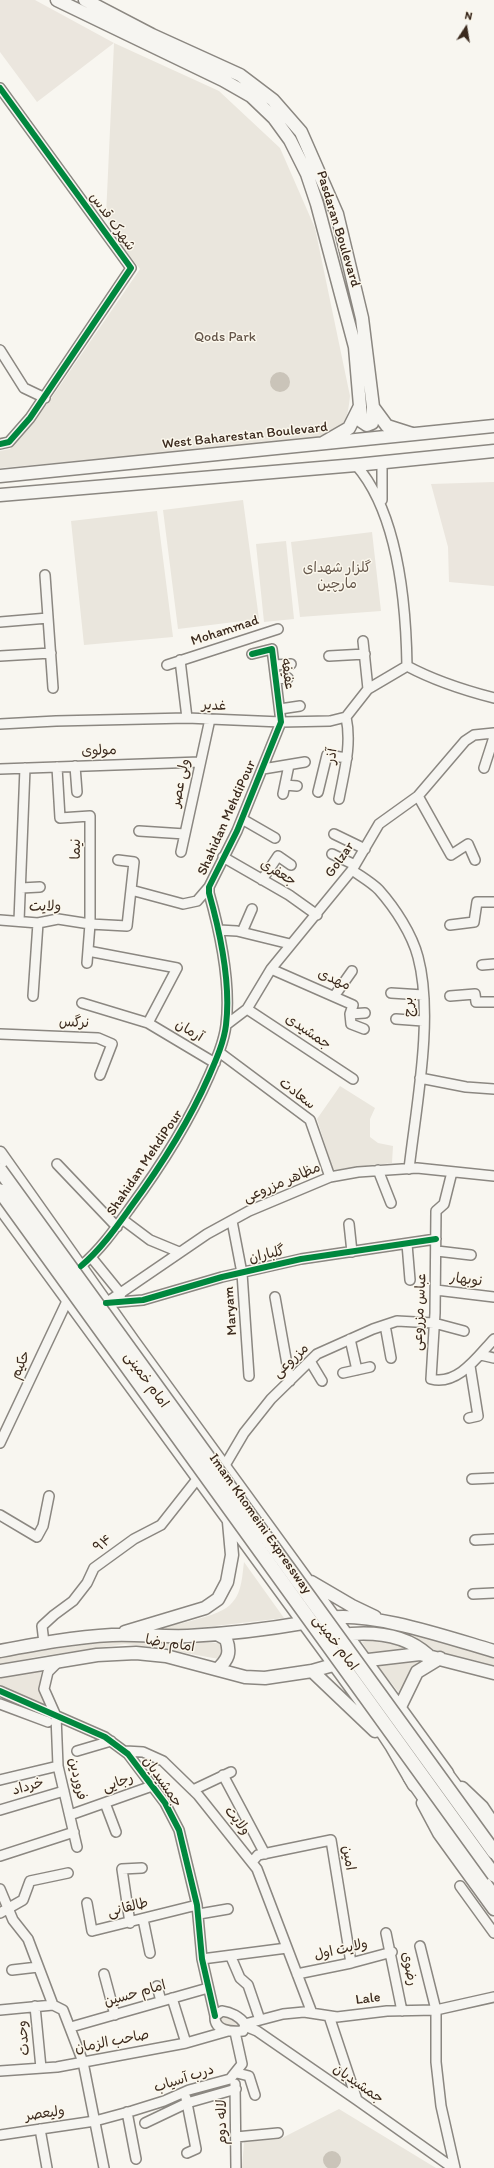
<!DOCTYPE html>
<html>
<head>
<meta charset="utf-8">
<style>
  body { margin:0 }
  #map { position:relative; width:494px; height:2168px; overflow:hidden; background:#f8f6f0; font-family:Itim,sans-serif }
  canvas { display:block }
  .north { position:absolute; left:446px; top:8px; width:40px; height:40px; -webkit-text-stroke:3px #fbf7ec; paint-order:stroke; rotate:12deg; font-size:11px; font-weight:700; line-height:16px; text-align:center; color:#3b2a1e }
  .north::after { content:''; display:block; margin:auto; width:14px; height:18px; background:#3b2a1e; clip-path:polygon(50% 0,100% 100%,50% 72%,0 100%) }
</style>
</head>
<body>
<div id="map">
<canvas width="494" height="2168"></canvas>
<div class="north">N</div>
</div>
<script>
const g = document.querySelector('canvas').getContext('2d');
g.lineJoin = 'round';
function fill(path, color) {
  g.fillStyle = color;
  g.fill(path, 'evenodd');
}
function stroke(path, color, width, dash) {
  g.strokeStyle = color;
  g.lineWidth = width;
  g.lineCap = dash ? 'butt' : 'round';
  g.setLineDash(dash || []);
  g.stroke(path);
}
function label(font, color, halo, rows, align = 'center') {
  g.font = font + ' Itim,"Playpen Sans Arabic",sans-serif';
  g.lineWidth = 3;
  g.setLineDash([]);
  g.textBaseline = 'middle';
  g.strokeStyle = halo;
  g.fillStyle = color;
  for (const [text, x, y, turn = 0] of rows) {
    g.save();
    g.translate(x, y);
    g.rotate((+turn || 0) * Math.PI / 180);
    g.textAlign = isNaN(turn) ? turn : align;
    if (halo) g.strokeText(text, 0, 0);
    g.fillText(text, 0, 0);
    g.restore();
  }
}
fill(new Path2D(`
  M0,0h35l79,43 -77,59 -37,-50z
  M494,482v104l-45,-4 -1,-35 -17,-63z`), '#ebe6de');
fill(new Path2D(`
  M114,43l105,48 61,57 35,80 35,168c-3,27 -4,27 -26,43l-324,29v-17l10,-2 38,-46 92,-134 -16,-20 -18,-33z
  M243,500l16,119 -81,10 -15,-119z
  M157,511l16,126 -89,8 -13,-124z
  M372,532l9,79 -81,6 -9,-75z
  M286,541l8,78 -30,3 -8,-78z
  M340,1086l35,22 -5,11v18l8,6 15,3 -1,17 -59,7 -16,-51z
  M244,1562l40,56 -113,13 -39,1c23,-4 82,-12 98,-27 12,-11 12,-28 14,-43z
  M399,1630l95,26v13l-62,-20z
  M122,1640l96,3 6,4v8l-5,4 -68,-12 -26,-3 -90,13 -35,8v-9z
  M367,1640h18l29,9 -44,6 -8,-13z
  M398,1661l30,1 -16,10 -12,22 -23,-29z
  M42,1669c-3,13 -3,25 5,37l-47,-19v-9z
  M224,2014l11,5 7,8 -14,2 -7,-5 -2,-5z
  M339,2109l97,59h-194l2,-26 36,-3z`), '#eae6dd');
fill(new Path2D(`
  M270 382a10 10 0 1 1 20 0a10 10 0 1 1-20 0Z
  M323 2160a9 9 0 1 1 18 0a9 9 0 1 1-18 0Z`), '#cac4b9');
const minor = new Path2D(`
  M0,88l131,180 -101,150 -21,24 -9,2
  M0,350l24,38 21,10
  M356,465c42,48 50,139 51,201
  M382,500v-37
  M45,575l8,113
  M0,622l48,-4
  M363,641l5,48
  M0,656l51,-3
  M329,656l36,-2
  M180,660l7,58
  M167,665l111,-36
  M274,665l17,-1
  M407,666c28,15 56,24 87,32
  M276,679l12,-1
  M280,709l20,-3
  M0,724l56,-3 131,-3 94,4 49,-1 16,-4 22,-28 39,-23
  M75,766l2,26
  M57,767l3,51 30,-2v108l-3,39
  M484,768l10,-31
  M0,769l200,-7
  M263,769l42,-7
  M285,785l12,1
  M318,792l9,-37 20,3
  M283,794l6,-29
  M418,796l33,59 17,-11 7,16
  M339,799c5,-27 13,-54 7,-82
  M242,819l33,19
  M139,831l46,3
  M334,834l31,15
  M181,852l29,-133
  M332,854l23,11
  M223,857l66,38 28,20
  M352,870c8,6 19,12 27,20 16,18 33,44 39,67 16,60 -2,150 -9,212
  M262,880l16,-24 13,9
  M21,888l19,-1
  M131,890l52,14 14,-3 12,-14
  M0,920l38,3 20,-4 32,5 37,2 7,-64 -16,-2
  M19,921l6,-153
  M450,925l24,-3 3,-20h17
  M219,930l18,1 53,13
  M242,932l10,-23
  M88,951l89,17 -29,55
  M482,965l12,-1
  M271,969l82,36 -3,9 1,10 13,5
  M391,993l32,2
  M335,995l17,-24
  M33,996l5,-73
  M450,996l25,-2 1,8h18
  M82,1003l66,20 67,40
  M247,1009l106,70
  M350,1014l15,-1
  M396,1019l27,2
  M226,1025l21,-16 24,-40 81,-99 27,-46 39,-28 47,-55 9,-6 20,-2
  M0,1034l98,4 14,6 -12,31
  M219,1052l91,68 20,57
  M420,1078l46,9 28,2
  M57,1164l60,63
  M378,1170l13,33
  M452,1172l-8,32 -8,7 -1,102 -4,66c27,7 47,-23 63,-40
  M122,1219l28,21 29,12
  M232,1221l10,52 7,103
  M349,1224l3,28
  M407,1244l3,36
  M437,1251l34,4
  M91,1257l30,37
  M81,1266c20,-17 34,-37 49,-58 31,-42 58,-84 79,-132 7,-16 15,-34 17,-51 5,-41 -6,-93 -17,-132v-6l28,-56 44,-109 -9,-73 -20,5
  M436,1290l58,7
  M275,1297l15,84
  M106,1303l101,-69 42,-23 81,-34 28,-5 59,-4 77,8
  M108,1303l35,-3 79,-23 79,-18 135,-20
  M385,1325l6,33
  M350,1339l7,31
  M481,1355l13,3
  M310,1361l12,20
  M343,1373l27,-6
  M469,1418l9,-2 -8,-50
  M0,1443l68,-144
  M224,1467l20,-34 27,-34 46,-45 56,-25 24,-8 37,2 30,8
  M472,1479l22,-1
  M0,1515l37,22 6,-11 6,-30
  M475,1540l19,-1
  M473,1594l21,-1
  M44,1643l-2,-17 12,-11 19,-14 14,-18 7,-15 40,-29 27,-14 37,-47
  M58,1662l-10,10 -4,17 12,27 2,50 19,81
  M0,1691l105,46 23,17 37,49 14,27 18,75 5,54 13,57
  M0,1704l48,18
  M77,1751l34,-10
  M125,1751l18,1 20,9 35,34 59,74 55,144
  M223,1775l42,79
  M0,1780l58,-14
  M193,1790l38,-18
  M105,1803l11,29
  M0,1810l64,-19
  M70,1815l82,-29
  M0,1856l74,-24
  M252,1862l6,-7 73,-15 20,123
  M460,1886l34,47
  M0,1889l13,31 15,19 25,66
  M87,1903l5,28 105,-26
  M0,1913l23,-13 7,-19 38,-8
  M199,1914l29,-5
  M143,1919l7,34
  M130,1923l-8,-54 20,-1
  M386,1933l16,78
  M420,1946l16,64v52l5,44 14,62
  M231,1957l9,21 8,7 12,35
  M202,1959l85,-11
  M12,1970l26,-3
  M104,1974l11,41
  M297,1974l54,-11 41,-11
  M157,1986l4,15
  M172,1998l14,45
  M53,2005l10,5 20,52 21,106
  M35,2006l6,62
  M0,2010l53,-5
  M222,2011c9,1 18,6 23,13l-2,7c-12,1 -29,0 -28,-15z
  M329,2016l28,84
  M245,2024l38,-10 21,-2 33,5 50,-6 49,-1 58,-13
  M245,2026l12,5 100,69 96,68
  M71,2027l137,-39
  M0,2071l57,-4 129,-24 42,-12
  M237,2073l12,3 6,19
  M235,2084l1,84
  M186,2098l10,51 -9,4
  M127,2112l9,47
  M145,2123l42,-20 49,-14
  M40,2129l7,39
  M0,2135l95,-14 37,-10 32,-10 25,-11 41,-11 12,-15 -7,-32
  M236,2137l42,-4`);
const major = new Path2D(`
  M57,0l166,80 28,16 23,22 16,22 17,34 10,30 38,143 5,59 -11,22 -26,15
  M85,0l67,35 88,40 33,25 28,32 36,82 25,104 11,89 14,19 25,8
  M360,407l1,14 6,4 5,-2 1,-16
  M0,476l494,-50
  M0,495l356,-30 138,-14
  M0,1153l133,188 314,432
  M0,1207l369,505 23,35 22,38
  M311,1582l41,24 23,11
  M327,1618c45,-7 122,20 167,33
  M125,1632l80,-24 13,-9 9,-17 5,-27 -3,-33
  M217,1634l9,5c5,14 2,20 -8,30
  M340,1635c31,-4 64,-2 88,20
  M0,1651c37,-7 74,-14 112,-16 25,-1 51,2 76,1 41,-2 81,-7 121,-14
  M360,1661l60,-7 74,19
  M0,1671l97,-16 39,-2 30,3 79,21 20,1 47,-7 28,-8
  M312,1671l63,60
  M399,1709l18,-37 23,-14
  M462,1788l20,19 12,18
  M423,1803l16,30 55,76`);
const highway = new Path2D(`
  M441,1767l53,71
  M410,1777l84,120`);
stroke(minor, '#8b8781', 12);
stroke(major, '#8b8781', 15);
stroke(highway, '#8b8781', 16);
stroke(minor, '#f6f5f1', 9);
stroke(major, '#f6f5f1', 12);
stroke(highway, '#f6f5f1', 13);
const highwayBridge = new Path2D(`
  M0,1170l494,682
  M0,1191l494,684`);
stroke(highwayBridge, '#8b8781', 16, []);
stroke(highwayBridge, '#f6f5f1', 13);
stroke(new Path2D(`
  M0,88l131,180 -101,150 -21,24 -9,2
  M81,1266c20,-17 34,-37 49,-58 31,-42 58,-84 79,-132 7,-16 15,-34 17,-51 5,-41 -6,-93 -17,-132v-6l28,-56 44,-109 -9,-73 -20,5
  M106,1303l37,-3 79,-23 79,-18 135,-20
  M0,1691l105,46 23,17 37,49 14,27 18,75 5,54 13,57`), '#00873e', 6);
label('14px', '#3b2a1e', '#fbf7ec', [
  ["شهرک قدس",112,222,54],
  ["Pasdaran Boulevard",338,229,73],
  ["West Baharestan Boulevard",245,436,-6],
  ["Mohammad",225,631,-18],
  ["عفیفه",287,674,82],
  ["غدیر",214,706,2],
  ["مولوی",99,751,-2],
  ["آذر",332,756,-82],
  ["ولی عصر",181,783,-78],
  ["Shahidan MehdiPour",227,818,-66],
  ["نیما",76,849,-90],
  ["Golzar",340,860,-55],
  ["جعفری",278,873,31],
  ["ولایت",45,907,-1],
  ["مهدی",334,980,24],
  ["برج",409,1007,-91],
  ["نرگس",74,1023,3],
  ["آرمان",189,1031,31],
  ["جمشیدی",308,1032,34],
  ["سعادت",297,1094,38],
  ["Shahidan MehdiPour",145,1163,-56],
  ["مظاهر مزروعی",282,1183,-23],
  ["گلباران",267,1255,-13],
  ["نوبهار",466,1280,7],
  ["Maryam",231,1311,-94],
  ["عباس مزروعی",420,1312,-87],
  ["مزروعی",291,1361,-43],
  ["حکیم",21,1365,-65],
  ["امام خمینی",146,1380,54],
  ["Imam Khomeini Expressway",260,1524,55],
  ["۹۴",103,1544,-36],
  ["امام خمینی",335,1643,53],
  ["امام رضا",170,1644,9],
  ["فروردین",77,1779,78],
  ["جمشیدیان",162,1782,55],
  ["رجایی",118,1783,-20],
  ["خرداد",28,1787,-16],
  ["ولایت",237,1821,51],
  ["امین",348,1858,81],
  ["طالقانی",128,1908,-14],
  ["ولایت اول",341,1950,-13],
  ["رضوی",409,1969,79],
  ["امام حسین",135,1994,-16],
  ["Lale",368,1999,-7],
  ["وحدت",24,2038,-95],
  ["صاحب الزمان",112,2042,-11],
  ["درب آسیاب",184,2079,-18],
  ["جمشیدیان",358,2084,35],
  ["ولیعصر",45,2114,-8],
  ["لاله دوم",222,2122,-90]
]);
label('14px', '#64564a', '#fbf7ec', [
  ["Qods Park",225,337],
  ["گلزار شهدای",337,568],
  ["مارچین",337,584]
]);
</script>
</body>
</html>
